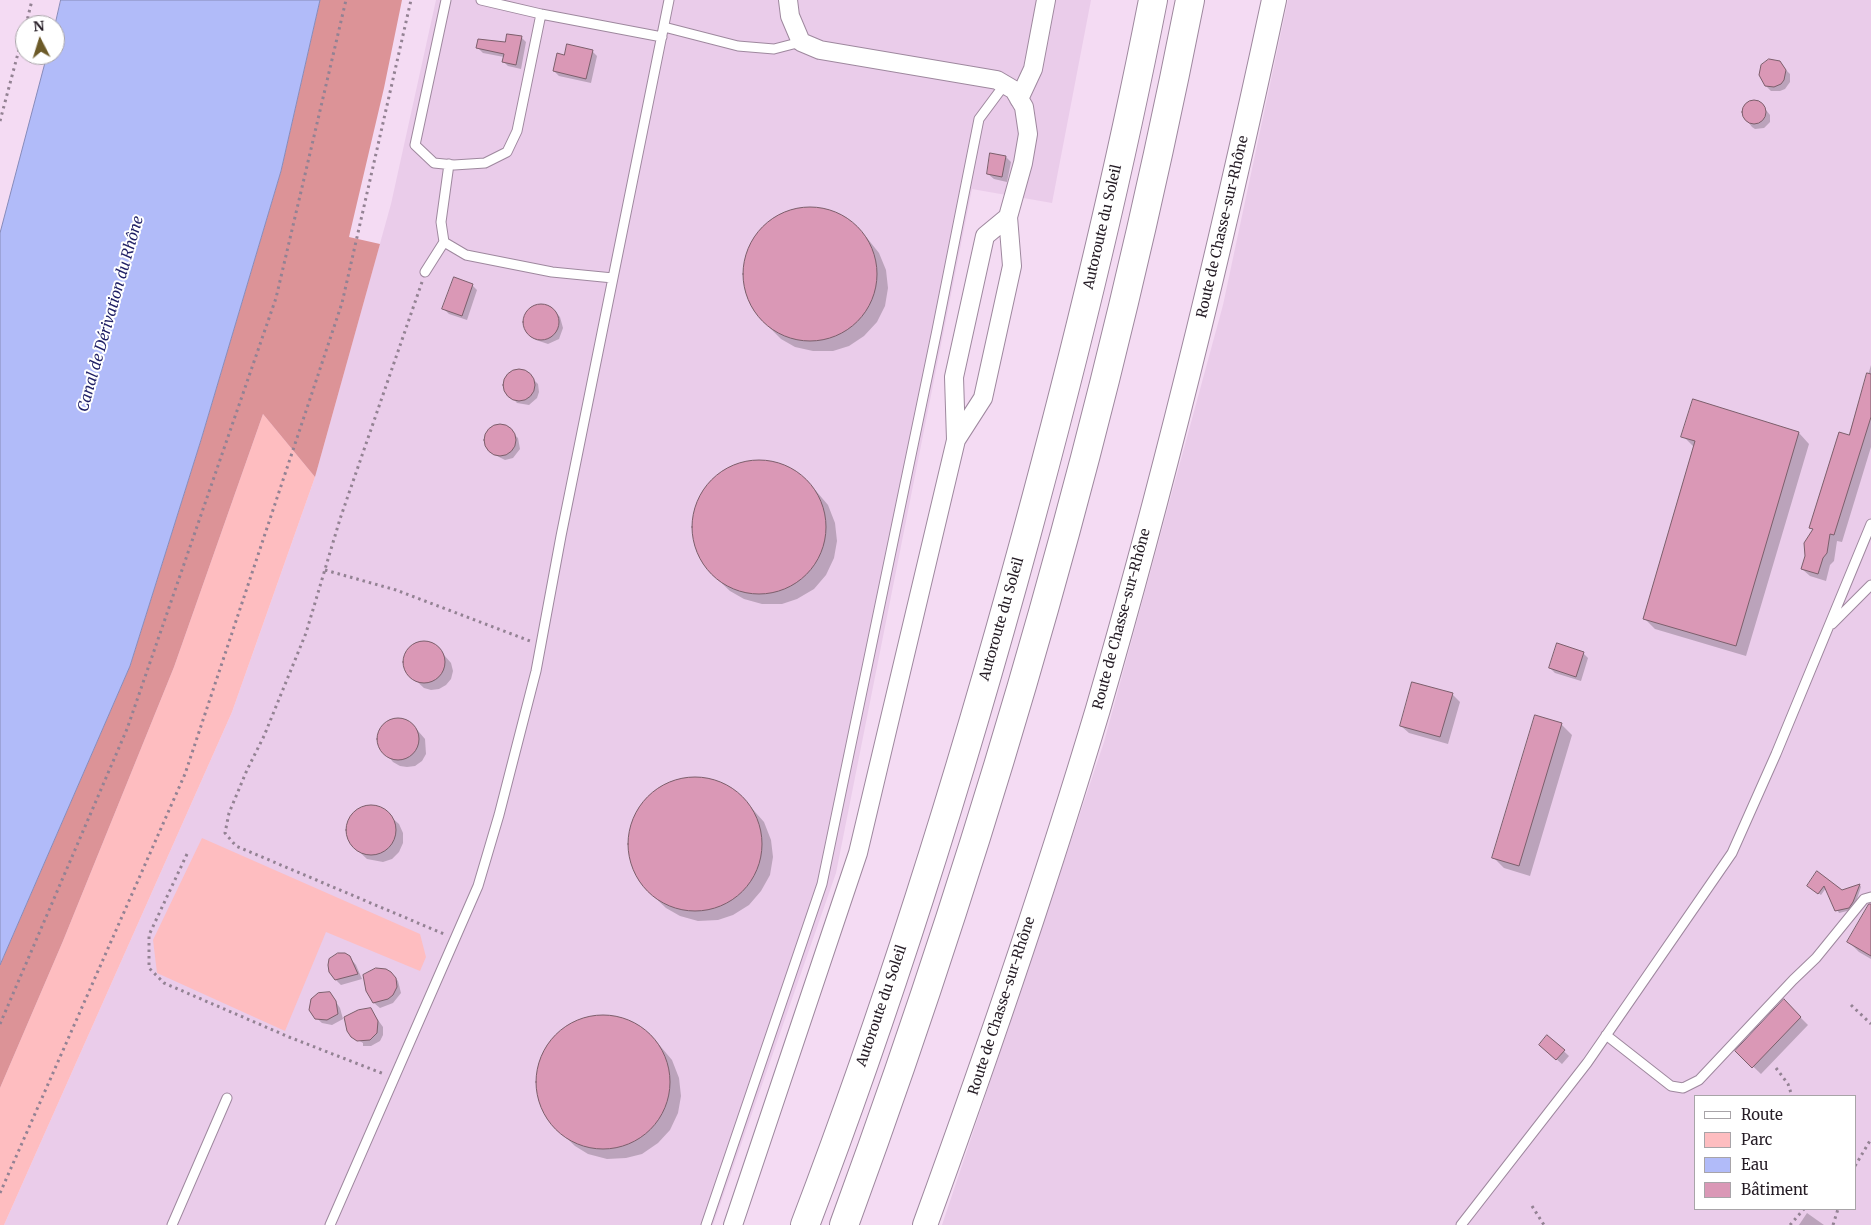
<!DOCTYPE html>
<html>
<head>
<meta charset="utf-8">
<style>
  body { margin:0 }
  #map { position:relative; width:1871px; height:1225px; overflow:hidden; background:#f4dbf3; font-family:Merriweather,serif }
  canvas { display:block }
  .legend { position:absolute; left:1694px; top:1095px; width:162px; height:115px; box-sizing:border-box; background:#fff; border:1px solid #a8a4a8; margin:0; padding:6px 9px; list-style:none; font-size:15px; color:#251c25 }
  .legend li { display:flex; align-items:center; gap:10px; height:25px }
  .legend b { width:25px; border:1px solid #a8a4a8 }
  .north { position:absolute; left:15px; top:15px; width:50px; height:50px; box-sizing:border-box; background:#fff; border:1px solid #a8a4a8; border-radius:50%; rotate:355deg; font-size:14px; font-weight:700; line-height:20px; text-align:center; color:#251c25 }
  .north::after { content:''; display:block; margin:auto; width:18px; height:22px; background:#6c5a28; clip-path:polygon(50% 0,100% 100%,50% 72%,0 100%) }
</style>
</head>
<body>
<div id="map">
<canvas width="1871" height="1225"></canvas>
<ul class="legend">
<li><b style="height:6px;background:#fff"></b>Route</li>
<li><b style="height:14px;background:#febdc0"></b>Parc</li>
<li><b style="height:14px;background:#b1bbf9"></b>Eau</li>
<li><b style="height:14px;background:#da98b6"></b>Bâtiment</li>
</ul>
<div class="north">N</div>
</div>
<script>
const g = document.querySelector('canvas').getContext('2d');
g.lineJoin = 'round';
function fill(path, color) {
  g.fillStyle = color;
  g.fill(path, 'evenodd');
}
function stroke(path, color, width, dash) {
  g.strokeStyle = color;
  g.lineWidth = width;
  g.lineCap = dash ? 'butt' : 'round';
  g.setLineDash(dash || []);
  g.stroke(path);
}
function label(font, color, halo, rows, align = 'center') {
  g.font = font + ' Merriweather,serif';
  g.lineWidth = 4;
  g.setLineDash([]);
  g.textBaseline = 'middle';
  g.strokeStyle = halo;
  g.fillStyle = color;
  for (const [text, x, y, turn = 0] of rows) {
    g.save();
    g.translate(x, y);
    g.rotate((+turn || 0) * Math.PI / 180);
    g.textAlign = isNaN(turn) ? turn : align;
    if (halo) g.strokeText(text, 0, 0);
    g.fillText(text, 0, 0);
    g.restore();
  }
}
fill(new Path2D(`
  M436,0h655l-39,203 -80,-14 -136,684 -123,352h-709l228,-513 83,-235 76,-273z
  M1288,0h583v1225h-929l162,-483 119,-437zM1695,1096h160v113h-160z`), '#eaccea');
fill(new Path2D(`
  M263,414l52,63 -83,235 -228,513h-4v-137l63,-147 111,-274z
  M202,838l218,96 6,23 -6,14 -94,-39 -41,99 -128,-58 -4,-33z`), '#febdc0');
fill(new Path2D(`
  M320,0h82l-18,88 -35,149 31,7 -65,233 -52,-63 -89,253 -111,274 -63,147v-123l130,-299 71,-226 80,-269z`), '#dc9397');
const water = new Path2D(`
  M61,0h259l-39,171 -80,269 -71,226 -130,299v-732l47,-178h8v-30z`);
fill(water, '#b1bbf9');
stroke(water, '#878bb9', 1);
fill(new Path2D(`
  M521,37l5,5 -5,27 -13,-3 -5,-5 1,-4 -21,-4 -5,-5 28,-5z
  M592,51l5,5 -6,27 -32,-7 -5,-5 11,-15z
  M1779,63l11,11v8l-5,7 -5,2h-9l-5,-5z
  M1758,100l12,15v7l-6,6 -9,1 -3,-2 -9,-12v-5l3,-6z
  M1006,157l5,5 -4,20 -13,-3 -6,-5z
  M804,208l22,2 18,7 23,21 12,15 7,17 2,18 -3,18 -8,16 -13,14 -15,10 -16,5h-20l-18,-4 -14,-8 -21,-21 -9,-12 -6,-15 -2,-19 3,-16 11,-22 11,-12 17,-10z
  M472,285l5,5 -10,30 -18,-6 -5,-5z
  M542,305l8,2 10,10 3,11 -4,11 -11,5 -12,-4 -6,-5 -4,-6 -2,-9 7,-12z
  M1871,365v82l-29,95 -5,-1 -3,20 -4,4 -4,16 -16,-5 -8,-7 11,-39 -2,-3 39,-90z
  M521,370l5,2 12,12 1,8 -2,6 -8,7 -12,-2 -12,-13 1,-12 8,-7z
  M1694,400l105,33 10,11 -63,212 -91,-27 -11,-11 51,-170 -12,-12z
  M502,426l4,1 12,11 2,11 -7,9 -8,2 -10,-5 -8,-10 -1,-7 5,-9z
  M753,461l22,2 18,7 23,21 12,14 7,18 2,18 -3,17 -8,17 -12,14 -17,10 -15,5h-20l-18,-5 -14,-8 -21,-20 -8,-12 -6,-16 -2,-18 2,-16 11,-22 12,-12 16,-10z
  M425,642l13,6 13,15 2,8 -2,8 -5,6 -7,4 -8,1 -7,-2 -15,-14 -3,-7 -1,-7 6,-13z
  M1583,653l5,5 -7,23 -26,-8 -5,-5z
  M1452,694l8,8 -12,42 -39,-11 -8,-7z
  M398,719l14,5 13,15 1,15 -4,7 -7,5 -8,1 -7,-1 -7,-4 -13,-16v-14l4,-6 7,-6z
  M1561,724l11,11 -42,141 -26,-8 -10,-10z
  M689,777l22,2 18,8 12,9 23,26 7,18 2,17 -3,18 -9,16 -12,14 -16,10 -15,5 -20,1 -18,-5 -14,-8 -21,-20 -9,-13 -5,-15 -3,-18 3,-16 11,-22 11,-12 17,-10z
  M368,807h7l9,4 15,13 4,9v10l-4,9 -7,7 -9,3 -16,-3 -16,-15 -3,-8v-11l4,-10 7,-6z
  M1817,873l25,18 18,-6 1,2 -6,18 -4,5 -12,3 -13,-25 -5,7 -10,-7z
  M1871,911v48l-12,-7 -10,-10z
  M351,959l5,6 6,14 -21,6 -5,-5z
  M393,975l5,6 3,12 -8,10 -13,5 -6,-5z
  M334,999l6,9 3,11 -11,6 -10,-2 -11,-10z
  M1784,1001l24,24 -47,49 -24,-23z
  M370,1009l13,18v8l-3,6 -9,5h-8v-3l-10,-6z
  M598,1016l22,2 17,7 13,9 22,26 7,18 2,18 -3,17 -8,17 -12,13 -16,11 -16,4 -19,1 -19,-5 -13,-8 -21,-20 -9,-12 -6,-16 -2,-18 2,-16 11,-22 12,-12 17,-10z
  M1547,1036l22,20 -7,8 -16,-14z
  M1807,1213l17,12h-25z`), '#0003');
const building = new Path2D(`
  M507,34l15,2 -6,29 -14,-3 2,-8 -28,-6 2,-9 27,3z
  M567,44l26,6 -7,29 -33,-8 4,-18 7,2z
  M1769,59l11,2 6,9 -2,10 -3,4 -7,3 -9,-1 -6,-11 2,-10z
  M1742 112a12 12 0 1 1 24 0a12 12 0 1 1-24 0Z
  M990,153l16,3 -4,21 -15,-3z
  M743 274a67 67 0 1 1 134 0a67 67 0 1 1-134 0Z
  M454,277l19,7 -11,32 -20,-7z
  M523 322a18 18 0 1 1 36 0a18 18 0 1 1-36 0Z
  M503 385a16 16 0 1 1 32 0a16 16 0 1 1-32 0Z
  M1867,373l4,1v43l-37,118 -4,-1 -3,19 -4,5 -5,16 -17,-5 4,-13 -1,-13 9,-14 -4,-1 30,-96 10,3z
  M1693,399l106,33 -63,214 -93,-27 52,-178 -14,-4z
  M484 440a16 16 0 1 1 32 0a16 16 0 1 1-32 0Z
  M692 527a67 67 0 1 1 134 0a67 67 0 1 1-134 0Z
  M403 662a21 21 0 1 1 42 0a21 21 0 1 1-42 0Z
  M1557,643l27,9 -8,25 -27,-9z
  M1412,682l41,11 -13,44 -40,-11z
  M1535,715l27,8 -43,143 -27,-8z
  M377 739a21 21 0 1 1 42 0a21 21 0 1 1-42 0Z
  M628 844a67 67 0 1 1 134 0a67 67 0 1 1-134 0Z
  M346 830a25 25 0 1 1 50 0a25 25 0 1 1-50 0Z
  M1817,871l25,19 18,-6 -7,18 -4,6 -14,3 -11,-25 -6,8 -11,-8z
  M1869,904h2v52l-24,-14z
  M338,953h7l5,3 8,18 -23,6 -6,-8 -1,-7 1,-6z
  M376,968l10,1 5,3 5,6 1,9 -4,8 -5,4 -15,4 -7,-12 -3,-16z
  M330,992l6,9 2,13 -11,6 -12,-1 -6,-9 2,-11 7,-6z
  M1784,999l17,18 -49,51 -17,-17z
  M371,1008l7,13 -1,12 -7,7 -13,1 -6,-4 -4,-6 -3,-14 14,-7z
  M536 1082a67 67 0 1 1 134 0a67 67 0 1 1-134 0Z
  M1547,1035l18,15 -9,10 -17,-15z`);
fill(building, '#da98b6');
stroke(building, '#7c5f6c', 1);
const lane = new Path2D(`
  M446,0l-31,145 19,18 20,2 31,-2 22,-11 10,-21 24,-117
  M481,0l60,14 121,23
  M664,27l74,19 36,3 27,-7
  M449,164l-8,58 3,20 22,13 86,17 61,6
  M425,272l19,-30
  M1832,624l39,-39
  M1606,1035l65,51 12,2 16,-8 94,-100 23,-22 48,-59 7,-2
  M172,1225l55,-127
  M330,1225l148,-339 21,-71 37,-144 25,-135 108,-536
  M706,1225l116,-341 115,-554 42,-211 26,-35
  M1461,1225l126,-162 145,-210 44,-99 95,-230`);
const street = new Path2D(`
  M1019,99l14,-30 13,-69
  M956,440l-2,-63 31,-141 23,-19
  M733,1225l125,-372 98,-413 27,-42 29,-132 -4,-49 15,-54 5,-29 -4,-27 -10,-17 -17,-10 -177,-30 -19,-8 -11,-26 -2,-16`);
const secondary = new Path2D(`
  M925,1225c62,-170 121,-342 173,-516 68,-234 125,-471 176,-709`);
const highway = new Path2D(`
  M805,1225c86,-225 158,-457 221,-689 48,-177 92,-356 127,-536
  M844,1225c146,-398 264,-809 346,-1225`);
stroke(lane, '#9e889e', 11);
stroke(street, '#9e889e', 20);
stroke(secondary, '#9e889e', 26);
stroke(highway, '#9e889e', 30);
stroke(new Path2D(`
  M26,25l6,-25
  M0,121l25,-94
  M422,282l-82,237 -34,114 -42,103 -17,34 -18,43 -4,20 11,13 208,88
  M325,570l71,20 134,51
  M187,854l-38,81v33l15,15 125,54 95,37
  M1851,1005l20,19
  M0,1024l127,-295 149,-431 70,-298
  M1776,1068l12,16 4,12
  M1855,1166l16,-27
  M0,1193l185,-419 157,-471 69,-303
  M1532,1206l12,19
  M1790,1225l14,-16
  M1833,1225l5,-16`), '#938293', 3, [2.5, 4]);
stroke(lane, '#fff', 9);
stroke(street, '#fff', 18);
stroke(secondary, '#fff', 24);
stroke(highway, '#fff', 28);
label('14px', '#251c25', '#fff', [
  ["Autoroute du Soleil",1103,227,-77],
  ["Route de Chasse-sur-Rhône",1223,227,-77],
  ["Autoroute du Soleil",1002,619,-74],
  ["Route de Chasse-sur-Rhône",1122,619,-75],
  ["Autoroute du Soleil",882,1006,-71],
  ["Route de Chasse-sur-Rhône",1002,1006,-72]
]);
label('italic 15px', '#212166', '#fff', [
  ["Canal de Dérivation du Rhône",111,314,-74]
]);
</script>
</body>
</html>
